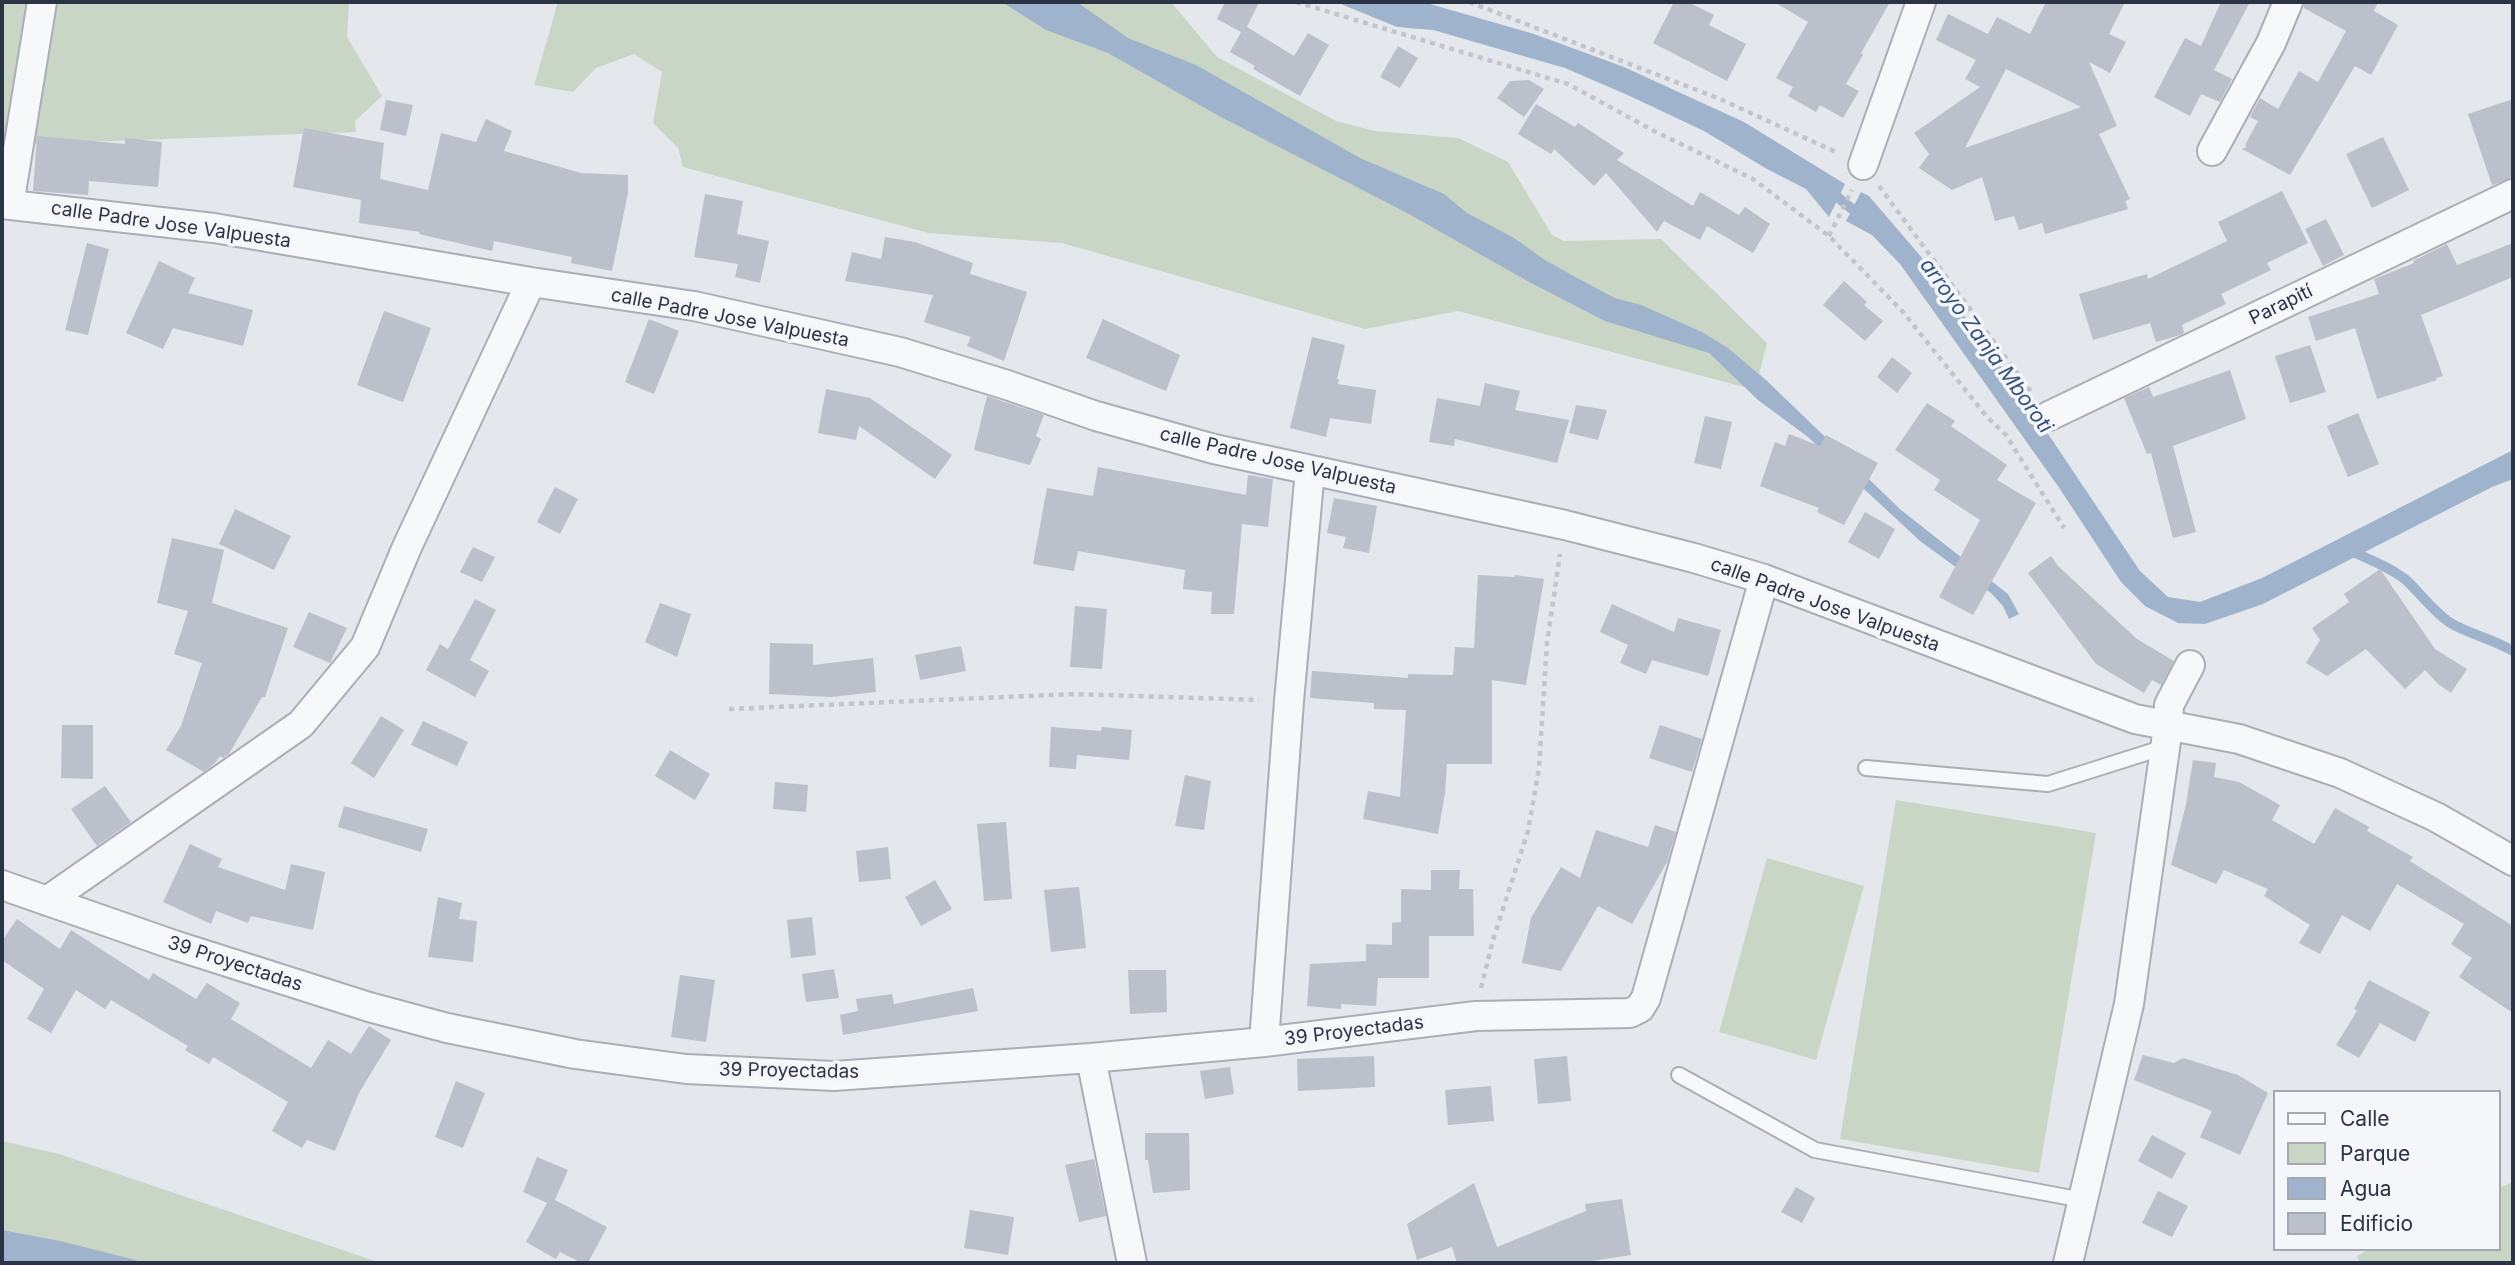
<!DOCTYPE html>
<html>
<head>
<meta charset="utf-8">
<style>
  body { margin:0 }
  #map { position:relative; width:2515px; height:1265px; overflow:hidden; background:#e4e7ec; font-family:Inter,sans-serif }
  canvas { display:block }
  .frame { position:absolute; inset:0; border:4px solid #2b3445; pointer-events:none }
  .legend { position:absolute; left:2273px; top:1090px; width:228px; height:161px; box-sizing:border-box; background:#f4f6f9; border:2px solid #a4a8b1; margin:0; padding:9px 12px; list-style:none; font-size:21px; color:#2b3445 }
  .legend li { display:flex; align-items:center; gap:14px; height:35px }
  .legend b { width:35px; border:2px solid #a4a8b1 }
</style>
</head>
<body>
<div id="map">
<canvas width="2515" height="1265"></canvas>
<div class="frame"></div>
<ul class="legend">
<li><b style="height:9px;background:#f7f8fa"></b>Calle</li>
<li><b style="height:19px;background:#c9d6c5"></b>Parque</li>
<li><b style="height:19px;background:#9fb4cc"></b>Agua</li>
<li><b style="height:19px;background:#bbc0ca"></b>Edificio</li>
</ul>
</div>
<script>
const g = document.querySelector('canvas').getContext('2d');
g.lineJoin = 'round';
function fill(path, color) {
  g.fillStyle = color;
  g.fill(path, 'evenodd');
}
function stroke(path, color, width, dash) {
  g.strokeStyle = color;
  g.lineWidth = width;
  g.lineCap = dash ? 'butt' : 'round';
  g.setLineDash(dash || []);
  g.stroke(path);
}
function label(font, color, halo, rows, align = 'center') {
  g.font = font + ' Inter,sans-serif';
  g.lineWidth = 7;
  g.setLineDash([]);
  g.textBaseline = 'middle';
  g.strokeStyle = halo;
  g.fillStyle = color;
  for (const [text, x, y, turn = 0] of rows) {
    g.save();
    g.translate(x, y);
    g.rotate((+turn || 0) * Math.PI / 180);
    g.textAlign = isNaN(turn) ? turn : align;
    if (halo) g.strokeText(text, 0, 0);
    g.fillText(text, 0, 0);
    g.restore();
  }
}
fill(new Path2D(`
  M2,2h347l-2,35 35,59 -27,25 1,11 -354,13z
  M558,2h613l46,55 119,64 39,10 83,7 50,24 44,73 12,6 97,-2 106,104 -12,47 -297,-79 -93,18 -303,-86 -133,-10 -246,-66 -5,-19 -25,-25 9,-51 -28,-18 -38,14 -23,24 -39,-7z
  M1896,800l200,33 -57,340 -199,-34z
  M1767,858l97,28 -48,174 -97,-28z
  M2,1141l57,13 322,109h-379z
  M2513,1182v81h-153l-3,-7 13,-7h129v-61z`), '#c9d6c5');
fill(new Path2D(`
  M1002,2h75l51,36 68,27 164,93 84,36 23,19 47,25 31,22 32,18 38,20 26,7 61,27 26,16 38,32 135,130 107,84 11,20 -10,5 -6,-13 -12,-13 -71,-52 -112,-104 -50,-37 -49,-47 -104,-32 -74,-38 -124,-70 -188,-97 -111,-63 -62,-23z
  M1336,2h87l111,32 90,33 120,55 101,62 -16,33 -23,-28 -39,-20 -63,-38 -72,-34 -67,-29 -132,-38 -36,-3z
  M1861,192l8,4 54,63 103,142 114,170 28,26 32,5 62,-24 251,-128v29l-21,8 -229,117 -58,20 -27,-1 -33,-17 -24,-24 -61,-93 -160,-225 -28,-29 -26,-14z
  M2,1230l58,11 87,22h-145z`), '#9fb4cc');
stroke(new Path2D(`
  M1830,191l32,26
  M2349,550c19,9 41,17 57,30 15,14 26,30 43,42 19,12 44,17 64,29`), '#9fb4cc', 10);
fill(new Path2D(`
  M1225,2h34l-12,25 47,29 14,-23 21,12 -29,51 -47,-27 2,-3 -25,-14 11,-20 -24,-13z
  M1674,2h14l26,13 -5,10 37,19 -19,37 -74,-38z
  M1774,2h116l-29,51 2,2 -17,29 13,7 -16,27 -23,-13 -4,7 -28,-16 5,-9 -17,-9 32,-56z
  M2046,2h79l-16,32 17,8 -16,31 -21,-11 28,64 -18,8 31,65 -5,2 3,8 -83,25 -3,-11 -23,7 -5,-14 -19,5 -13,-44 -30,13 -33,-22 10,-14 -15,-21 66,-46 -15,-8 11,-19 -40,-20 12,-26 40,20 9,-17 33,17zM2006,69l75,38 -116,41z
  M2221,2h29l-36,68 18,9 -12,23 -19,-8 -11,22 -36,-19 31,-59 16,8z
  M2304,2h74l-4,9 24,14 -27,50 -16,-9 -65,109 -48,-26 5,-2 -2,-2 13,-24 -8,-4 10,-19 18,11 21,-38 19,11 28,-51 -42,-23z
  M1398,46l20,12 -18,30 -20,-11z
  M1529,80l15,9 -20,28 -27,-19 13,-17z
  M2513,99v79l-21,7 -24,-71z
  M386,100l27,5 -7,31 -26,-6z
  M1536,104l39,23 3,-4 46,30 -7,7 76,46 7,-14 39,23 6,-8 25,17 -17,29 -46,-27 -7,14 -36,-19 -7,11 -51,-59 -12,13 -40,-37 -3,5 -33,-20z
  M486,119l26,12 -8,20 77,22 47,2v18l-16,78 -41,-8 1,-6 -78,-16 -2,10 -73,-17 1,-2 -61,-9 2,-23 -68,-13 11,-59 80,15 -4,36 48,11 13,-57 35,9z
  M37,136l88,8v-6l37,4 -4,45 -69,-6 -1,14 -55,-4z
  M2383,137l26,53 -37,18 -26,-54z
  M2282,191l26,52 -41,20 4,7 -50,24 5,10 -44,21 2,8 -4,2 -24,7 -6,-19 -57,17 -14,-46 68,-20 1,5 79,-38 -9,-19z
  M705,194l38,7 -6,33 32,7 -9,42 -25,-6 3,-13 -44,-7z
  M2326,219l18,36 -21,11 -18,-37z
  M885,237l30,5 58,21 -3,11 57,18 -23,69 -37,-15 4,-9 -47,-15 9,-27 -88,-14 7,-29 29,7z
  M87,243l22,6 -21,86 -23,-5z
  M2513,243v34l-92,38 22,61 -7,2 1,2 -60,19 -22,-71 -39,13 -8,-24 71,-23 -5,-15 40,-16 -1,-2 34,-17 10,21z
  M159,261l36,17 -7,15 65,17 -10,36 -70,-18 -10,21 -37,-16z
  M1844,281l23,21 -3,3 19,16 -18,20 -42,-36z
  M384,311l47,17 -28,74 -46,-17z
  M649,319l30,12 -25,63 -29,-12z
  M1103,319l77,36 -14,36 -80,-33z
  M1312,337l33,8 -8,34h2l-1,5 38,6 -5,34 -41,-6 -4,19 -36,-9z
  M2310,345l16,47 -36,11 -15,-47z
  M1892,357l20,16 -15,20 -20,-16z
  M2230,370l16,49 -73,27 23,86 -23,6 -22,-85 -4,1 -23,-56 25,-11 4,10z
  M1485,383l35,8 -5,19 54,10 -12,43 -102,-24 -1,7 -25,-4 8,-44 43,8z
  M826,389l44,9 82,57 -17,24 -76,-53 -3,14 -38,-7z
  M987,396l57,19 -8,21 5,3 -11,26 -56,-15z
  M1927,403l28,18 -4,5 56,39 -10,15 39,23 -63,112 -34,-18 41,-77 -46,-30 6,-10 -45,-30z
  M1576,405l31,5 -9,30 -29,-7z
  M2358,413l21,51 -31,13 -21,-51z
  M1705,416l27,6 -11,47 -27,-6z
  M1789,434l31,12 6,-11 52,28 -34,62 -27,-13 2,-4 -59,-22 15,-44 10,4z
  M1098,467l148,28 2,-20 25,4 -5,48 -26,-3 -8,90h-23l1,-22 -29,-3 2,-19 -107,-19 -4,20 -41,-7 14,-76 46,8z
  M555,487l23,12 -18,35 -23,-12z
  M1334,498l43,8 -8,47 -26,-5 3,-11 -19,-4z
  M235,509l56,27 -17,34 -55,-26z
  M1865,512l30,17 -16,30 -31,-17z
  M172,538l52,12 -12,53 76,25 -23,69h-3l-33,57 -6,4 -3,-2 -5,7 -11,9 -38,-22 15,-24 21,-63 -28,-9 14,-43 -31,-8z
  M473,547l22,10 -13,25 -22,-10z
  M2051,556l7,10 79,73 37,22 -13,24 -9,-5 -8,13 -48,-29 -68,-91z
  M2380,569l55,80 32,20 -16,24 -13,-9 -13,-14 -20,19 -39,-40 -39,27 -21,-13 14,-23 -8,-12 37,-26 -5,-8z
  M1478,575l37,2v-2l29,4 -18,106 -34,-5v84h-45l-2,29 -7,41 -75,-15 5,-28 32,6 6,-87 -32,-1v-6l-64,-5 2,-27 96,7v-4l45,1 2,-28 19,1z
  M475,599l21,11 -26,50 19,11 -14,26 -49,-27 14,-26 8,5z
  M660,603l31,11 -14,43 -32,-15z
  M1612,604l62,28 4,-14 43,12 -13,46 -56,-16 -6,14 -26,-11 8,-18 -28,-13z
  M1075,606l32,3 -5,60 -32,-2z
  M309,612l38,16 -17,35 -37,-16z
  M770,643l43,1v21l60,-7 3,34 -45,5 -62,-3z
  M961,646l5,25 -46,9 -5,-25z
  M381,716l23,14 -30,48 -23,-15z
  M423,721l45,21 -11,24 -46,-21z
  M62,725h31v54l-32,-1z
  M1660,725l42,14 -10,33 -43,-14z
  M1051,727l50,4 1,-4 30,3 -3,30 -52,-5 -1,14 -27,-2z
  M670,750l40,24 -15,26 -40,-24z
  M2193,760l23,3 -2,14 25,5 41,23 -8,15 42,24 21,-36 34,19 -2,4 46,26 -3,4 103,65v87l-54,-36 13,-19 -21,-14 13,-20 -67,-40 -27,47 -28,-16 -22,39 -21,-11 11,-18 -46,-29 4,-7 -44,-19 -8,14 -45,-19 15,-61z
  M1185,775l26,6 -7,49 -29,-4z
  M775,782l33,3 -2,27 -33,-3z
  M105,786l26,36 -34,24 -26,-37z
  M344,806l84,23 -7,23 -83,-25z
  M1006,822l6,77 -28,2 -7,-77z
  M1655,825l21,7 -9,30 -35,62 -34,-18 -37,65 -39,-8 9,-45 30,-51 19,11 16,-48 52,17z
  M190,844l32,15 -4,8 67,23 6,-26 34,8 -12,58 -62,-14 -3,7 -32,-12 -5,13 -48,-22z
  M888,847l3,32 -32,3 -3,-31z
  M1431,870h29l-1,19h14l1,47h-45v42h-51l-2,28 -35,-2v5l-34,-3 3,-42 56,-3v-17l26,1v-22l9,-1v-33l30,1z
  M935,880l17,29 -31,17 -16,-29z
  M1079,887l7,61 -35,4 -7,-62z
  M438,897l24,6 -3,16 18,2 -4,41 -45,-5z
  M812,917l4,38 -25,3 -4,-38z
  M17,919l43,30 11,-19 78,50 4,-7 43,26 11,-16 33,20 -9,16 80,49 17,-28 23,14 18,-28 22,14 -32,53 -24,58 -28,-11 -5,8 -30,-17 16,-29 -75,-45 -4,7 -24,-14 3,-4 -77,-46 -6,9 -29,-19 -25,43 -24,-14 17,-30 -42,-29v-19z
  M834,969l5,29 -33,4 -4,-28z
  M1128,970h38l1,42 -37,2z
  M680,975l35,5 -9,62 -35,-5z
  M2369,980l61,32 -15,30 -35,-19 -21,35 -23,-13 21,-34 -3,-2z
  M973,988l5,23 -135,24 -3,-20 18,-4 -2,-12 36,-5 2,10z
  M2143,1055l31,8 9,-5 55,17 30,18 -28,62 -40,-18 12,-26 -78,-31z
  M1374,1056l1,31 -77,4 -1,-32z
  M1567,1056l4,45 -33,3 -4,-45z
  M1230,1067l4,27 -29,5 -5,-28z
  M456,1081l29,12 -22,55 -28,-11z
  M1491,1086l3,35 -46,4 -3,-35z
  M1145,1133h44l1,57 -37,3 -5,-33h-3z
  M2152,1135l34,18 -14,26 -34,-18z
  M537,1157l31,13 -13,30 52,27 -19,36h-6l-22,-11 -4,7 -30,-17 21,-39 -24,-11z
  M1094,1159l12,57 -27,6 -14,-57z
  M1474,1183l23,64 89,-36 -1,-7 37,-5 9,56 -52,8h-122l-5,-16 -35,13 -10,-36z
  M1796,1187l19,11 -13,25 -21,-11z
  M2158,1191l30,15 -16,31 -30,-14z
  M970,1210l44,7 -6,38 -44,-7z`), '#bbc0ca');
const lane = new Path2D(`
  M1866,768l182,16 117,-37
  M1679,1075l136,75 268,50`);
const street = new Path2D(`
  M2212,151l59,-108 17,-41
  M1863,165l58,-163
  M2,204l212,24 317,54 163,24 206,46 107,33 89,31 118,33 351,76 129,33 70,21 371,140 104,20 101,34 96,44 77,44
  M9,205l33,-203
  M2049,416l464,-222
  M2,885l172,60 195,62 78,21 128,26 111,15 148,7 257,-18 173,-16 212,-26 154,-3 10,-5 6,-10 118,-419
  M47,901l254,-177 64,-77 42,-100 124,-265
  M1264,1042l25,-341 21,-231
  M1091,1058l41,205
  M2068,1263l61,-259 39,-277 1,-22 21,-40`);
stroke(lane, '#a9aeb7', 18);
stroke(street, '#a9aeb7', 32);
stroke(new Path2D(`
  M1296,2l272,82 86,47 99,48 76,57 74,76 84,105 19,18 58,93
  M1469,2l251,97 118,54
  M1879,186l153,207
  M1829,236l23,-46
  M729,709l345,-15 185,6
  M1481,988l12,-48 35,-109 11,-63 8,-125 13,-89`), '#c2c5cb', 4.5, [5, 5]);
stroke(lane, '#f7f8fa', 14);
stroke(street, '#f7f8fa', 28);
label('19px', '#2b3445', '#f4f6f9', [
  ["calle Padre Jose Valpuesta",171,225,8],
  ["Parapití",2281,305,-26],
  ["calle Padre Jose Valpuesta",730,318,11],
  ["calle Padre Jose Valpuesta",1278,461,13],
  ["calle Padre Jose Valpuesta",1825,605,20],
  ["39 Proyectadas",235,964,18],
  ["39 Proyectadas",1354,1031,-7],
  ["39 Proyectadas",789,1071,1]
]);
label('italic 21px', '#34527a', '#f4f6f9', [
  ["arroyo Zanja Mboroti",1986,346,54]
]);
</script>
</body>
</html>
